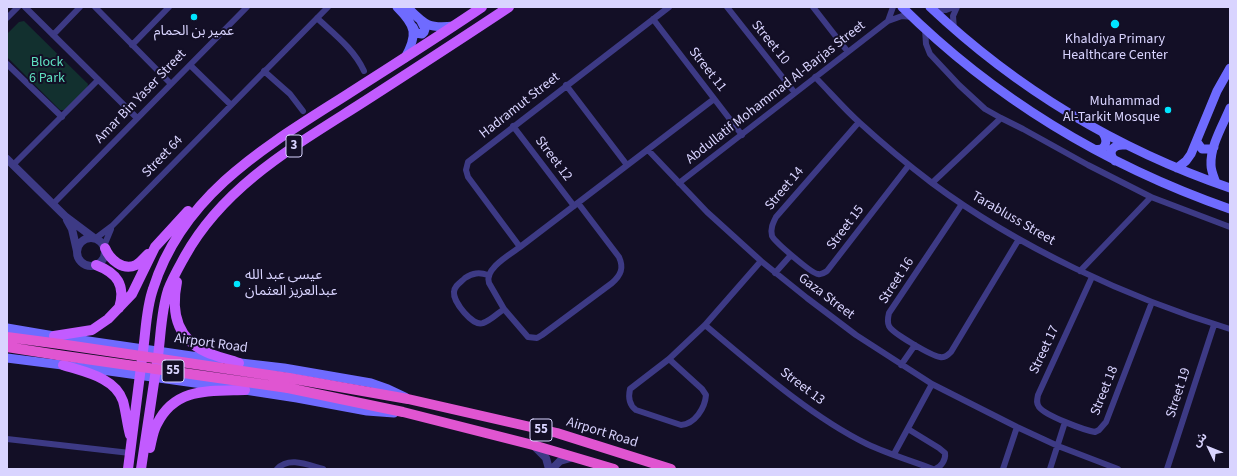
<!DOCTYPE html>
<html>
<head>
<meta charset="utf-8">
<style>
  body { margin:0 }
  #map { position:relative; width:1237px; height:476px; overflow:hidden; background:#130f26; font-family:"Source Sans 3","Noto Sans Arabic",sans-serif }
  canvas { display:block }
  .frame { position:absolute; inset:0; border:8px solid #d9d4ff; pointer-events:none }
  .north { position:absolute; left:1189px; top:428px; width:40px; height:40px; -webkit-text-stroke:3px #130f26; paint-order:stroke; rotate:313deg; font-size:11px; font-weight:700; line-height:16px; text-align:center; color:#d9d4ff }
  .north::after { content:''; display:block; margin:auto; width:14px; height:18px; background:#d9d4ff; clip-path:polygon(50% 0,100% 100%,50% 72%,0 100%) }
</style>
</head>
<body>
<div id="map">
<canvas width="1237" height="476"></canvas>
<div class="frame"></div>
<div class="north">ش</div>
</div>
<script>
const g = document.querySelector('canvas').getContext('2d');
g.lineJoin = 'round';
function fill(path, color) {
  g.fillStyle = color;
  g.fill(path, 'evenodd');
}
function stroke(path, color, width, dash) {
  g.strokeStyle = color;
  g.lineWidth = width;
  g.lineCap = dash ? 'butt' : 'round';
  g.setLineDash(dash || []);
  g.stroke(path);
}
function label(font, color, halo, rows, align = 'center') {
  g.font = font + ' "Source Sans 3","Noto Sans Arabic",sans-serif';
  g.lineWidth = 4;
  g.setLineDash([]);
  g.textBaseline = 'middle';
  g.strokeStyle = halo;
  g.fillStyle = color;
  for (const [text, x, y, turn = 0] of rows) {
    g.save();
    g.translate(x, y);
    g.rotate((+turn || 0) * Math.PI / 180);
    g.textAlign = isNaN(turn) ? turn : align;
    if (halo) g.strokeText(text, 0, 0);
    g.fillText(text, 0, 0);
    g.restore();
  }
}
fill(new Path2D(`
  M24,21l64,63 -1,6 -21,20h-6l-53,-53v-23l12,-12z`), '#12302f');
stroke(new Path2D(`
  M25,7l112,111
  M95,7l76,77
  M727,7l68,86
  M813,7l35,45
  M934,10h12l8,-3
  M7,18l11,-11
  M317,18c17,16 37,31 47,53
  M653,19l89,116
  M888,21l5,-14
  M925,29l1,15 4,10 29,31 26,24 16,9 22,11 65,36 63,32 79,30
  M954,29l-1,-13 4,-9
  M53,35l27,-28
  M132,45l37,-38
  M7,64l55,53
  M190,65l41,40
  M264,71l26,23 13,17
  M815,77c15,15 29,32 45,46 23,21 47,41 72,60 86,64 196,115 298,146
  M566,85l61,80
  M859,122l-83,95c-3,6 -6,12 -4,19 3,6 40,38 46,38 4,1 6,-1 9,-3l82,-106
  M513,126l61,80
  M648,150l59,62 54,49 46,37 49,37 76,49 85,43 41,19 60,23
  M13,165l85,-85
  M679,183l209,-162 14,-5 10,1
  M932,183l69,-65
  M578,203l41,54c5,11 2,18 -7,26l-70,52 -5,3 -9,-1 -24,-28 -15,-26c-5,-14 20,-28 31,-36l194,-148
  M53,204l194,-197
  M962,204l-73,109c-1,4 -2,9 0,13 3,7 43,30 51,31 5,1 8,-2 11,-5l68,-113
  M96,238l16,-12 216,-219
  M104,246l7,-17
  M520,247l-52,-70 -2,-7 2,-8 201,-155
  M1080,271l71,-74
  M775,273l16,-18
  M488,275c-9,-3 -15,-2 -23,3 -4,4 -11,8 -11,14 -1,10 19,35 29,31 7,-2 15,-10 21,-14
  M1092,277l-54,118c-1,5 -2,8 1,12 7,9 45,23 56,25l4,-2 7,-8 46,-120
  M705,325c49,41 105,91 162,119 21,10 45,17 66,25
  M669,359l33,30 4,6c-1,13 -11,29 -25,30l-45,-15c-7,-5 -8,-12 -6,-21l39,-30 36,-34 56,-64
  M901,365l14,-20
  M908,429l31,19 6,5c1,7 -4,14 -10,16
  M7,439l123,14
  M894,454l38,-70
  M277,469c12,-13 31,-4 46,0
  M1003,469l14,-42
  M1050,469l15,-47
  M1167,469l47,-144`), '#3d3a85', 6);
stroke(new Path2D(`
  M7,159l59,58 28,21
  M67,220l5,9 5,22
  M77 252a14 14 0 1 1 28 0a14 14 0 1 1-28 0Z
  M533,445l13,13 3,11
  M552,469l8,-8 14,-4`), '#3d3a85', 8);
stroke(new Path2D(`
  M397,7c19,19 21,27 8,51
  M407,7c18,18 21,22 47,19
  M902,7c93,92 205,159 328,202
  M930,7c87,82 186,142 300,181
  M413,27l3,6 6,1 2,-2 1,-3 -4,-8
  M1197,142l5,7h9l3,-2
  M1094,149c11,3 15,-7 9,-16
  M1115,161c-9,-10 -1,-17 10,-16
  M1177,168l9,-7 5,-7 26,-63 13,-23
  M1216,183c-2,-6 -5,-12 -5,-18 -1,-19 12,-40 19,-57
  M7,328l47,8 165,24
  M7,358l95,12 143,20 52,8 70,13 27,2
  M232,362l52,6 87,15 17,6 17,8`), '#6f6bff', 9);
stroke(new Path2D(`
  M105,248c5,12 18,23 31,17 5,-3 8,-7 12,-11
  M96,265c21,8 30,20 23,43
  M177,282c-6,29 -1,56 29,70 11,5 22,7 33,11
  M54,336l38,-6 16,-11 24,-25 23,-47 33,-36
  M63,365c21,7 52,12 60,36 3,11 4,23 7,34
  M150,448c2,-8 3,-17 7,-24 18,-37 53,-33 88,-34
  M128,469c5,-39 10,-79 15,-118 3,-21 3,-42 10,-62 30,-96 115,-144 195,-195 45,-29 90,-57 134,-87
  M141,469c6,-38 11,-75 17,-113 3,-22 3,-44 10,-66 4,-11 11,-23 17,-34 40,-72 113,-112 180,-155 48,-31 96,-62 144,-94`), '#c25bff', 10);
stroke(new Path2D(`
  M7,337l53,7
  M7,347l51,8
  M289,378l119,21 149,34 114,36
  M288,388l115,24 130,33 81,24`), '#e055d1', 10);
stroke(new Path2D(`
  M60,344l229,34
  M58,355l230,33`), '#e055d1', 10);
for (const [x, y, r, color] of [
  [194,17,4,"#00e5ff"],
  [1115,24,5,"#00e5ff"],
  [1168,110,4,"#00e5ff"],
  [237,284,4,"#00e5ff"]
]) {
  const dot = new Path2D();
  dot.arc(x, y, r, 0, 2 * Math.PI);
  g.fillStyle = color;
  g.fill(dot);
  stroke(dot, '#130f26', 1.5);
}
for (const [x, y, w] of [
  [294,146,16],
  [173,371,22],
  [541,430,22]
]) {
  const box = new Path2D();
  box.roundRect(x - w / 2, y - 11, w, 22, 3);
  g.fillStyle = '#130f26';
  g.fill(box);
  stroke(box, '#d9d4ff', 1);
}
label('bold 13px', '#d9d4ff', null, [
  ["3",294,146],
  ["55",173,371],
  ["55",541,430]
]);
label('14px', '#d9d4ff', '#130f26', [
  ["عمير بن الحمام",194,32],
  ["Khaldiya Primary",1115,40],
  ["Healthcare Center",1115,56],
  ["Muhammad",1160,102,"right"],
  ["Al-Tarkit Mosque",1160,118,"right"],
  ["عيسى عبد الله",245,276,"left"],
  ["عبدالعزيز العثمان",245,292,"left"]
]);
label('14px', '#d9d4ff', '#130f26', [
  ["Street 10",770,43,51],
  ["Street 11",707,70,52],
  ["Abdullatif Mohammad Al-Barjas Street",776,93,-38],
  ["Amar Bin Yaser Street",141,97,-46],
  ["Hadramut Street",520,106,-38],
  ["Street 64",163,157,-46],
  ["Street 12",553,159,53],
  ["Street 14",785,189,-50],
  ["Tarabluss Street",1013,219,30],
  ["Street 15",846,228,-53],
  ["Street 16",897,281,-57],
  ["Gaza Street",826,297,37],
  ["Airport Road",211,344,8],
  ["Street 17",1045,350,-65],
  ["Street 13",802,387,37],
  ["Street 18",1105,391,-68],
  ["Street 19",1179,393,-72],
  ["Airport Road",602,433,17]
]);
label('14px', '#5fe0c0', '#130f26', [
  ["Block",47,63],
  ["6 Park",47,79]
]);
</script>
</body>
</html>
